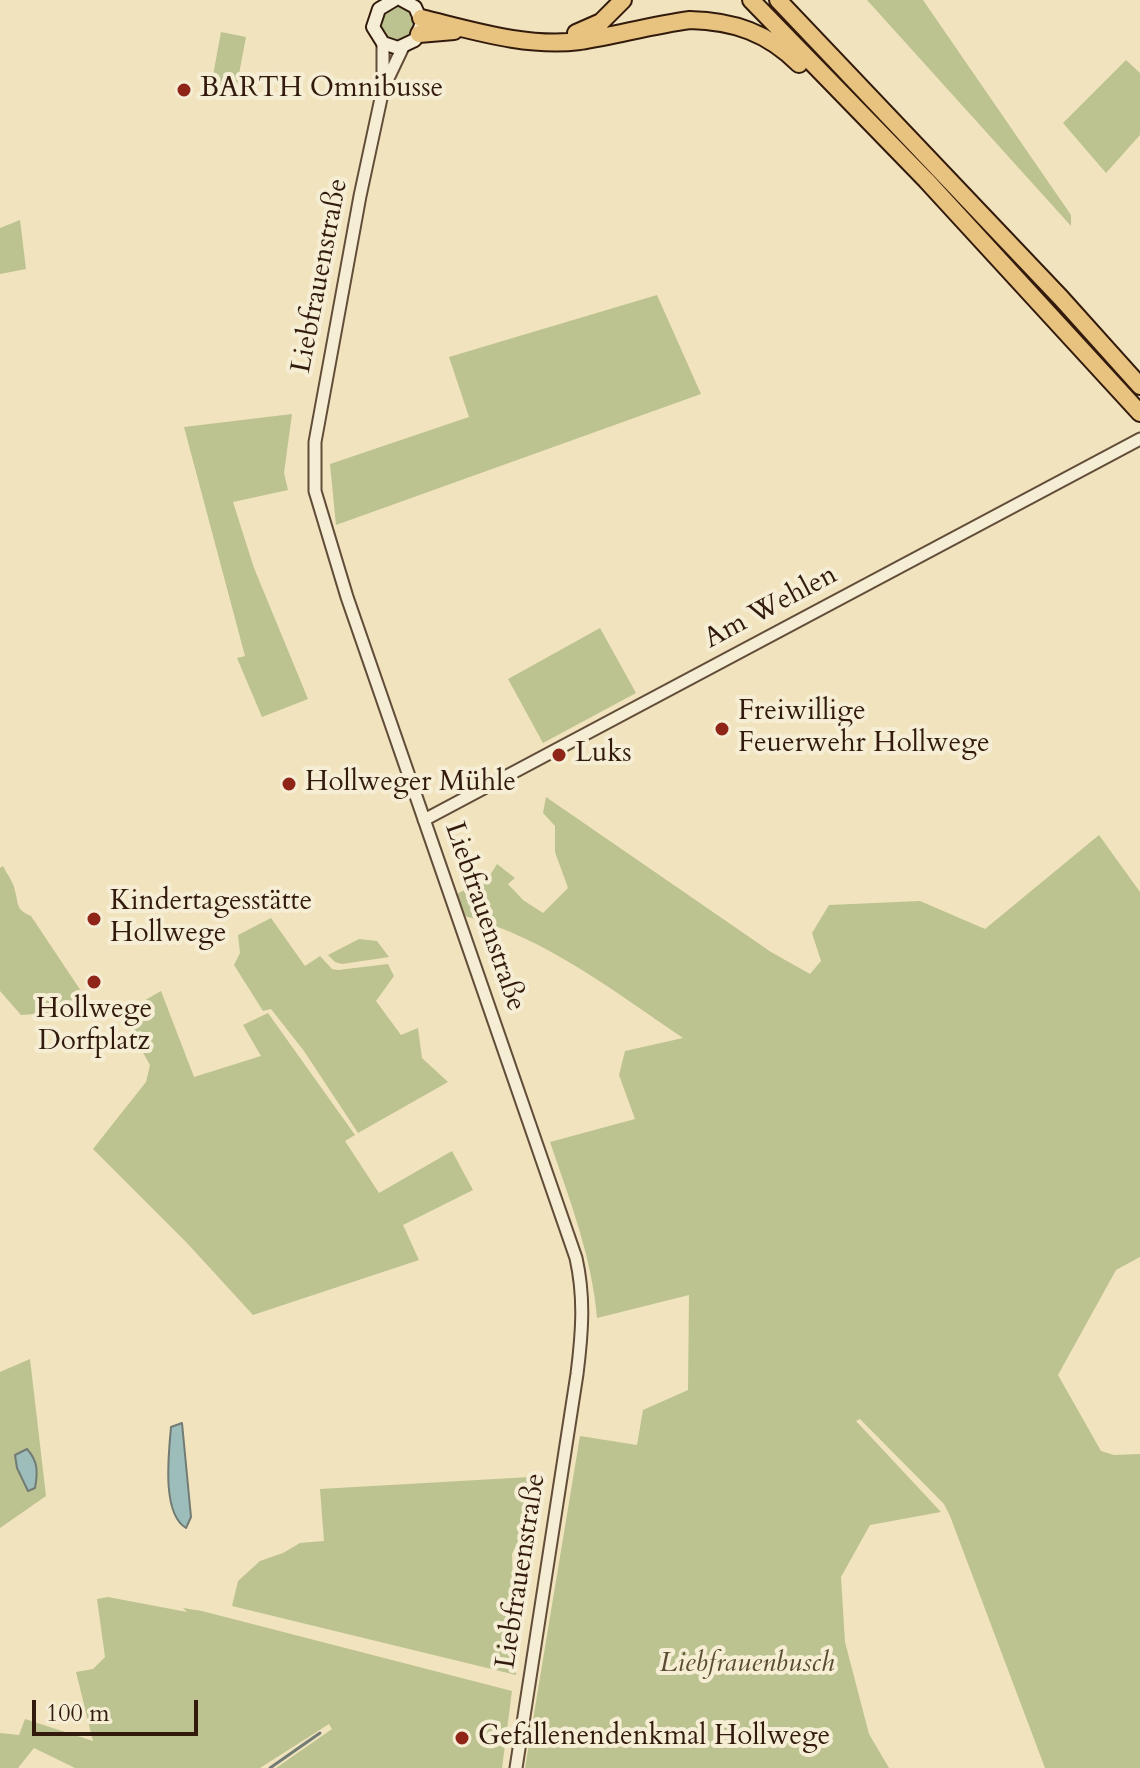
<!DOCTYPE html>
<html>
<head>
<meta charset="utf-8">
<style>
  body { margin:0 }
  #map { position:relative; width:1140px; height:1768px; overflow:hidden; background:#f1e3be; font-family:Cardo,serif }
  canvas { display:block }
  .scale { position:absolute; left:32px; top:1700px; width:166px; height:36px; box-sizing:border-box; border:4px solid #321b0d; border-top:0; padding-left:10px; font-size:24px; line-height:28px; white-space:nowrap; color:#321b0d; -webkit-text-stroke:6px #f6edd5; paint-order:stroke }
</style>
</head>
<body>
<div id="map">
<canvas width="1140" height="1768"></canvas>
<div class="scale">100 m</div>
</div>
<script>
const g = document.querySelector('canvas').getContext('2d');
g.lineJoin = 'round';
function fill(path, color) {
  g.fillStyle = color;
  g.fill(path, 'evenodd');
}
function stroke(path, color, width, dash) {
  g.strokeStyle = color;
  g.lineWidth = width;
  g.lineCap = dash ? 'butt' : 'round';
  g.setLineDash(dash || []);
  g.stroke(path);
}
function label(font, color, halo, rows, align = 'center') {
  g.font = font + ' Cardo,serif';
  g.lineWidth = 8;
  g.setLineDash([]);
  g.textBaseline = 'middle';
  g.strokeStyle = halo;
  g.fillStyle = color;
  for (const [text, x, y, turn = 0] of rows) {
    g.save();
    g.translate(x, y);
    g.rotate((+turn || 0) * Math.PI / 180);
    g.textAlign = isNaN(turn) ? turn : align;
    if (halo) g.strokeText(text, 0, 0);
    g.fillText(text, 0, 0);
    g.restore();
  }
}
fill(new Path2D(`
  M867,0h56l148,215v11z
  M381 24a17 17 0 1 1 34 0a17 17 0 1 1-34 0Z
  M221,32l25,5 -10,53 -25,-4z
  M1126,60l14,13v62l-34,38 -43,-50z
  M20,220l6,49 -26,5v-46z
  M657,295l44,99 -365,131 -6,-61 139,-47 -20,-60z
  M292,414l-8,59 4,17 -55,12 21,66 54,131 -46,18 -25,-59 8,-2 -61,-229z
  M600,628l36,65 -93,50 -35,-64z
  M546,797l225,155 39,22 11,-13 -9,-28 17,-28 91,-4 65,28 114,-94 41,57v365l-24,13 -58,105 43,76 13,4 26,-1v314h-95l-95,-252 -6,-12 -84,-85 -4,2 85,91 -71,13 -29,52 4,65 24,92 20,34h-364l55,-332 57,9 6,-35 45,-20 1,-95 -92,23c-5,-61 -27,-117 -47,-176l85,-23 -16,-44 6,-24 58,-13c-68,-46 -137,-100 -218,-122l-8,-22 32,-17 8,-13 18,14 -7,6 15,16 20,13 25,-25 -13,-36v-26l-12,-13z
  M3,866c4,8 11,17 12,25 4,13 0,18 16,25l52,78 -34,19 -28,2 -21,-24v-123z
  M271,918l34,48 15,-10 12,13 6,1 50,-6 6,12 -18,25 25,34 17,-7 4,30 26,24 -90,51 -54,-82 -33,-42 -8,2 -29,-46 6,-12 -2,-18z
  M359,939l18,2 12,16 -47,7 -7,-2 -7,-7z
  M161,991l33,86 67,-21 -18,-31 25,-12 87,122 -10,6 34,52 73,-42 21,39 -70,35 16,35 -166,55 -66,-72 -94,-94 53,-67 4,-17 -29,-51z
  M30,1359l16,137 -46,32v-156z
  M530,1477l-10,60 -8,17 4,121 -284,-69 6,-25 22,-20 23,-8 17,-10 24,-2 -4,-52z
  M108,1597l79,15 -4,-4 19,3 310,80 -10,77h-226l56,-39 -3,-5 -69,44h-185l-41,-20 -16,20h-18v-35l19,2 6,-16 68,22 -17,-69 17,-3 12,-12 -8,-58z`), '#bcc390');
const water = new Path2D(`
  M182,1423l9,94 -5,11c-25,-15 -17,-76 -15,-101z
  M27,1449c11,12 11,23 8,39l-7,3 -11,-23 -2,-13z`);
fill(water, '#9cbdb9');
stroke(water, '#727c74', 2);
stroke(new Path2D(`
  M270,1768l50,-35`), '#727c74', 3);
const tertiary = new Path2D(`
  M383,43v41
  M403,47l-20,42 -23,107 -45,246v49l32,106 229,661c9,40 6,76 1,116l-61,394
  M424,820l716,-381`);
const secondary = new Path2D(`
  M394,0l-15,9 -6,18 10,16 15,5 17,-8 7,-17 -7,-16 -13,-7`);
const motorway = new Path2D(`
  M751,0l175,180 214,233
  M778,0l283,298 79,88
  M421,18c50,12 106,30 159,23 37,-6 73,-16 110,-21 44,1 78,13 109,44
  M576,33l25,-11 22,-22
  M419,34l35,-3`);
stroke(tertiary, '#624d39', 15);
stroke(secondary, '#321b0d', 16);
stroke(motorway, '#321b0d', 20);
stroke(tertiary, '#f6edd5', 11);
stroke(secondary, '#f6edd5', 12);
stroke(motorway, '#e8c27f', 16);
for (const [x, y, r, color] of [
  [184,90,8,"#8f2418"],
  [722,729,8,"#8f2418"],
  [559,755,8,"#8f2418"],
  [289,784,8,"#8f2418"],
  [94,919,8,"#8f2418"],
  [94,982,8,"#8f2418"],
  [462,1738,8,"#8f2418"]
]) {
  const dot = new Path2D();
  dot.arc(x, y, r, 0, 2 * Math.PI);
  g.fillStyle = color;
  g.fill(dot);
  stroke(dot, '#f6edd5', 3);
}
label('28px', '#321b0d', '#f6edd5', [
  ["BARTH Omnibusse",200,90],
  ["Freiwillige",738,713],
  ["Feuerwehr Hollwege",738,745],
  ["Luks",575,755],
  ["Hollweger Mühle",305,784],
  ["Kindertagesstätte",110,903],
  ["Hollwege",110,935],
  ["Hollwege",94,1011,"center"],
  ["Dorfplatz",94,1043,"center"],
  ["Gefallenendenkmal Hollwege",478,1738]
], 'left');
label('28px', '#321b0d', '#f6edd5', [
  ["Liebfrauenstraße",321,276,-79],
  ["Am Wehlen",771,608,-28],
  ["Liebfrauenstraße",484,917,71],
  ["Liebfrauenstraße",522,1571,-81]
]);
label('italic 28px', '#5b4d34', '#f6edd5', [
  ["Liebfrauenbusch",747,1665]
]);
</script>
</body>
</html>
